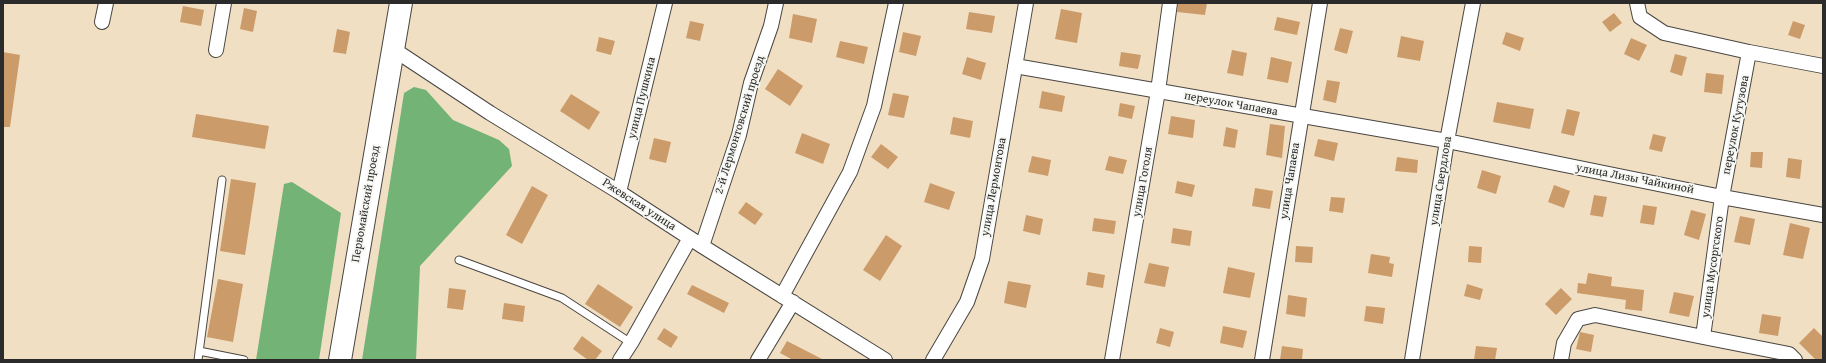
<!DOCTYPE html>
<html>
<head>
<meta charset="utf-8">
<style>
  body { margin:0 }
  #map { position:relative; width:1826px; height:363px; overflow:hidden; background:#f1dfc3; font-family:"Gentium Book Plus",serif }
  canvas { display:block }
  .frame { position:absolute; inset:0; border:4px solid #2b2b2b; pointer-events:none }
</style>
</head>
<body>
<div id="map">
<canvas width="1826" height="363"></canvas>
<div class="frame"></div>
</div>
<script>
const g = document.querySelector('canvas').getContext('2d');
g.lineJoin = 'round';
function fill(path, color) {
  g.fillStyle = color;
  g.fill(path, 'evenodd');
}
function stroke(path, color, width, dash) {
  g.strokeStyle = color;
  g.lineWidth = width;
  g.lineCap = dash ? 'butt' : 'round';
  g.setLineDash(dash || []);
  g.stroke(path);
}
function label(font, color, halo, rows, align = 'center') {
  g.font = font + ' "Gentium Book Plus",serif';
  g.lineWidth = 3.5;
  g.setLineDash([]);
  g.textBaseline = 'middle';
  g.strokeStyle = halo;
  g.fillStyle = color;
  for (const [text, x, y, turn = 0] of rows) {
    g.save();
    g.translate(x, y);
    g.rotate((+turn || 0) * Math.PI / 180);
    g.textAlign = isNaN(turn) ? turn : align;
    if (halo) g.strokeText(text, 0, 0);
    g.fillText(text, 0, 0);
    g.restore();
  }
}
fill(new Path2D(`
  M414,87l12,3 27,30 46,20 10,9 3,17 -92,100 -4,94h-54l42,-267z
  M292,182l49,31 -22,147h-63l28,-176z`), '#73b375');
fill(new Path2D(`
  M1178,3h29l-2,12 -28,-3z
  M183,6l21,4 -3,16 -21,-4z
  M244,8l13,3 -4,21 -13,-3z
  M1061,9l21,4 -5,30 -22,-4z
  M969,12l26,4 -3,17 -26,-4z
  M1614,13l8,10 -12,9 -8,-10z
  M793,14l24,5 -5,24 -23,-5z
  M1277,17l23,5 -3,13 -23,-5z
  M690,21l14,3 -4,17 -14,-3z
  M1793,21l12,4 -5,14 -12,-4z
  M1340,28l13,3 -6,23 -13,-4z
  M337,29l13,3 -4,22 -13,-2z
  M903,32l18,4 -5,20 -17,-4z
  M1506,32l18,6 -4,13 -18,-7z
  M1401,36l23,5 -4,20 -23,-4z
  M599,37l16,4 -4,14 -15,-4z
  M1631,38l16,7 -8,16 -15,-7z
  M840,41l28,6 -4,17 -28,-7z
  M1232,50l15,3 -4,23 -16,-3z
  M3,52l17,3 -10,72h-7z
  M1121,52l20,3 -3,14 -19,-3z
  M1675,54l12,3 -5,19 -12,-4z
  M967,57l19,6 -5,17 -19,-6z
  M1271,57l21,5 -4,21 -21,-4z
  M778,69l25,17 -13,20 -25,-17z
  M1706,73l18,2 -2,19 -18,-2z
  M1327,80l13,2 -4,21 -13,-3z
  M1042,91l23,5 -3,16 -23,-4z
  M893,93l16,3 -5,22 -16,-3z
  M571,94l29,18 -11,18 -29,-19z
  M1497,102l37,7 -4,20 -37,-7z
  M1120,103l15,3 -3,13 -14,-3z
  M1567,109l13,3 -6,24 -13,-3z
  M196,114l73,12 -4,23 -73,-12z
  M1171,116l24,4 -2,18 -25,-4z
  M953,117l20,4 -3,17 -20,-4z
  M1270,124l15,2 -3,32 -16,-3z
  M1226,127l12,3 -3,18 -12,-2z
  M802,133l28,11 -7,20 -28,-11z
  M1653,134l13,3 -4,15 -13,-3z
  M654,138l17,4 -5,21 -17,-4z
  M1318,139l20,4 -4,18 -20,-5z
  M881,144l17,13 -10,12 -17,-12z
  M1751,152h12l-1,16 -12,-1z
  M1032,156l19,4 -3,16 -20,-4z
  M1109,156l18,4 -4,14 -18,-4z
  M1397,157l21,3 -1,13 -22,-2z
  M1788,158l14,2 -2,19 -14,-2z
  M1482,170l19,6 -5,18 -19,-6z
  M231,179l25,4 -11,72 -25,-4z
  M1177,181l18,4 -3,12 -17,-4z
  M930,183l25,9 -6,18 -25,-8z
  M1554,185l16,6 -6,17 -16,-6z
  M532,186l16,9 -26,49 -16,-9z
  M1255,188l18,3 -3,18 -18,-3z
  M1594,195l13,2 -4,20 -13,-2z
  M1331,197l14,1 -2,15 -14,-2z
  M746,202l17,12 -8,11 -17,-12z
  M1643,205l14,2 -3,18 -14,-2z
  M1691,210l15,4 -7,26 -15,-5z
  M1026,215l17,4 -3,16 -17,-4z
  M1740,216l15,3 -5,26 -16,-3z
  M1094,218l22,3 -2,13 -22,-3z
  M1790,223l20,5 -7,31 -20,-4z
  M1173,228l19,3 -2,15 -19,-3z
  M886,235l16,11 -22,35 -17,-11z
  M1296,246l17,1 -1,16 -17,-1z
  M1469,246l13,1 -1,16 -13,-1z
  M1371,254l19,3 -1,6 5,1 -2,13 -24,-4z
  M1149,263l20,4 -4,20 -21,-4z
  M1228,267l27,6 -5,25 -27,-5z
  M1088,272l17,3 -2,13 -17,-3z
  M1588,273l24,4 -1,9 33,4 -2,21 -17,-2 1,-9 -49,-7 1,-10 8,1z
  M218,279l25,5 -10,58 -26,-5z
  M1008,281l23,4 -5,23 -22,-5z
  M598,284l35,23 -13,20 -35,-23z
  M1467,284l16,5 -3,11 -16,-4z
  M692,285l37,18 -5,10 -37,-19z
  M449,288l17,2 -3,20 -16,-2z
  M1561,288l11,11 -16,16 -11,-11z
  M1674,292l20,4 -5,21 -20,-4z
  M1288,295l19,3 -2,19 -19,-3z
  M504,303l21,3 -2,16 -21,-3z
  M1366,306l19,2 -2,16 -19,-3z
  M1762,314l19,3 -3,19 -19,-3z
  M1223,326l24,5 -4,17 -23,-5z
  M664,328l14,9 -7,11 -14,-9z
  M1160,328l14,4 -4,15 -14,-4z
  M1814,328l9,9v23h-7l-17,-17z
  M1580,332l14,3 -3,17 -15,-3z
  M582,336l20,15 -7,9h-7l-15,-11z
  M787,341l37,19h-31l-13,-7z
  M1282,346l21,3 -1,11h-22z
  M1476,346l21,2 -2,12h-21z`), '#cb9b6a');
const lane = new Path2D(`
  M459,260l103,38 69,45
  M199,351l45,9
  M198,360l24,-180`);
const street = new Path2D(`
  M1637,3l3,14 24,16 85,19 -27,145 -19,140 86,17 6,6
  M102,22l4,-19
  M393,49l97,64 129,79 83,54 183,114
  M216,50l8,-47
  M1749,52l74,14
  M1015,66l432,75 275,56 101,18
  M619,192l46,-189
  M702,246l37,-111 12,-52 20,-57 5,-23
  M782,296l68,-124 24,-66 22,-103
  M620,360l11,-17 59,-105
  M758,360l35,-58
  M933,360l34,-58 15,-43 44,-256
  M1112,360l46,-269 12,-88
  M1262,360l58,-357
  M1412,360l35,-219 26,-138
  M1561,360l3,-17 14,-24 17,-4 108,22`);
const primary = new Path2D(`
  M340,360l61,-357`);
stroke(lane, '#494642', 9);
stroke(street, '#494642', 16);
stroke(primary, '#494642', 24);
stroke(lane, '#fff', 7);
stroke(street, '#fff', 14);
stroke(primary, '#fff', 22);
label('12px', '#2b2b2b', '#f6f6f2', [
  ["улица Пушкина",642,98,-76],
  ["переулок Чапаева",1231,104,10],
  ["2-й Лермонтовский проезд",740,125,-73],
  ["переулок Кутузова",1736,125,-79],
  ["улица Лизы Чайкиной",1635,179,11],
  ["улица Чапаева",1290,181,-81],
  ["улица Свердлова",1441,181,-81],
  ["улица Гоголя",1143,182,-80],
  ["улица Лермонтова",994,187,-80],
  ["Первомайский проезд",366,204,-80],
  ["Ржевская улица",639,205,33],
  ["улица Мусоргского",1713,267,-82]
]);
</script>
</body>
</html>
